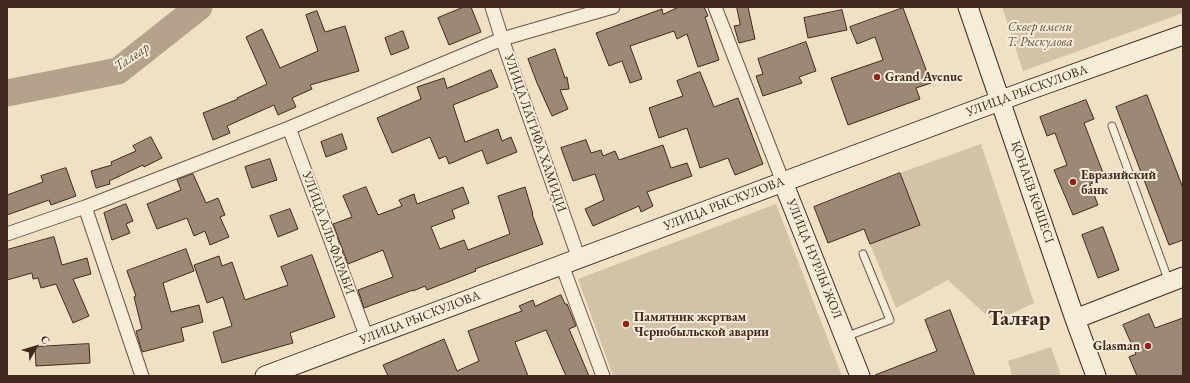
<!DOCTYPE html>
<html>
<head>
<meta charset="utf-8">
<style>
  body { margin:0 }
  #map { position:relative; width:1190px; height:383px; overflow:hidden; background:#efe1c4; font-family:"EB Garamond",serif }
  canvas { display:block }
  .frame { position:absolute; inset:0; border:8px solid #43281e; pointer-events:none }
  .north { position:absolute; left:16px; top:327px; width:40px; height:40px; -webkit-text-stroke:3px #f5ecd9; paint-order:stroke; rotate:52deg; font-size:11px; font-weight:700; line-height:16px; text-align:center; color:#43281e }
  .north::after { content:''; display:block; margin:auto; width:14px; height:18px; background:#43281e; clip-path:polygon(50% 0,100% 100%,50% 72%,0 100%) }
</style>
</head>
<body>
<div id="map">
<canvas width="1190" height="383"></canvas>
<div class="frame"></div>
<div class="north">С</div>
</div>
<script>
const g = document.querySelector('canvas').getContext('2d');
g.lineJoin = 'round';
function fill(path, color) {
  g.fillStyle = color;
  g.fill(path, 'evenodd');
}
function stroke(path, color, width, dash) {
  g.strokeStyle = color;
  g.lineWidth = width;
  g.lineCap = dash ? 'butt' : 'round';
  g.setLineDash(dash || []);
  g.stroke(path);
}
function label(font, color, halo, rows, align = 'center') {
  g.font = font + ' "EB Garamond",serif';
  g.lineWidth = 4;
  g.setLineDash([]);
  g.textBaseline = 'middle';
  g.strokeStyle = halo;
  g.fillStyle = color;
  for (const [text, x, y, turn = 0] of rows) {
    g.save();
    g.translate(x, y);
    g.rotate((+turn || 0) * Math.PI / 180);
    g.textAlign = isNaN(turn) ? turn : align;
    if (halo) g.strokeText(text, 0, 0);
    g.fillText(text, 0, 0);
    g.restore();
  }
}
fill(new Path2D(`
  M1002,7h181v6l-160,58z
  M981,144l53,159 -40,19 -46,-42 -52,28 -26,-64 50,-19 -20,-52z
  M776,204l66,172h-229l-35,-97z
  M1051,347l10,29h-49l-4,-15z`), '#d2c2a8');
stroke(new Path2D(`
  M7,93l111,-22 81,-64`), '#b5a28c', 27);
const building = new Path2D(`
  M464,7h7l10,25 -32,13 -11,-27z
  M679,7h25l4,9 -3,1 14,43 -21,7 -11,-33 -10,5 -3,-8 -44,15 12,33 -12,4 -8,-22 -13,5 -13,-33 66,-24 1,5z
  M737,7h11l7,32 -16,4 -5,-17 6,-1z
  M903,8l28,75 -15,5 4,11 -72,26 -17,-47 52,-18 -8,-23 -18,7 -7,-17z
  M842,10l5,20 -39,8 -4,-20z
  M317,11l8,21 20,-6 14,45 -49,14 2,4 -20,9 4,9 -18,8 -4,-10 -47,21 3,7 -17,7 -10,-27 35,-14 -1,-1 30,-14 -21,-47 16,-8 18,39 38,-17 -12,-36z
  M403,31l6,17 -18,7 -6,-17z
  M806,42l10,29 -17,6 3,6 -39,13 -7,-20 7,-2 -5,-15z
  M555,49l10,29 2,-1 2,12 -9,1 8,19 -16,7 -15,-33 -9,-24z
  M491,70l7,17 -45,18 12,37 33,-13 4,12 9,-4 6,15 -30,12 -5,-14 -33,14 -3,-8 -7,3 -9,-22 -38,16 -15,-35 44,-19 -4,-12 27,-9 3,10z
  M700,72l14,35 24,-9 25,66 -28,11 -7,-17 -28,10 -13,-40 -28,10 -10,-30 34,-12 -6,-15z
  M1147,95l36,93v52l-14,5 -53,-138z
  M1086,100l8,19 -10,4 21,55 -15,6 8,21 -25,10 -19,-45 13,-5 -12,-32 -8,3 -7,-19z
  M342,134l5,15 -21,8 -5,-15z
  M151,137l11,21 -18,9 -1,-2 -34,16 1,3 -14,4 -5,-17 21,-6 -1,-3 25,-11 -3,-5z
  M586,140l5,13 10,-3 2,6 12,-5 4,9 44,-15 8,23 16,-5 5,13 -45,16 6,14 -12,6 -2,-6 -46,20 -8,-17 19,-9 -9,-26 -22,7 -12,-33z
  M270,159l7,21 -25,8 -7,-21z
  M66,168l10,28 -25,9 -2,-5 -42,15v-20l36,-13 -2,-6z
  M900,173l20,52 -50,19 -6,-15 -36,14 -14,-36z
  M193,174l13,29 12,-5 7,17 -5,2 9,20 -19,8 -5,-14 -11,5 -7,-18 -30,11 -10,-25 34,-14 -4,-10z
  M366,187l12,28 24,-9 -3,-6 15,-6 3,10 46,-17 6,16 -17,7 3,8 -24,9 9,22 24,-9 4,10 42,-16 -12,-38 27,-9 8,27h-1l11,30 -68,25 1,2 -49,19 -2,-4 -12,5v-1l-49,18 -6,-18 35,-13 -10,-27 -35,14 -15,-40 19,-7 -9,-21z
  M126,204l7,17 -7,3 4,9 -18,7 -8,-27z
  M290,209l8,20 -20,8 -8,-21z
  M1103,227l16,43 -21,8 -16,-43z
  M54,237l8,28 25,-7 4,16 -18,5 16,37 -16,7 -17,-39 -15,4 -3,-10 -5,1 -1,-6 -25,7v-30z
  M186,249l8,22 -31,12 8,29 28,-7 4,17 -22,6 3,13 -42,11 -6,-21 6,-2 -8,-32 2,-1 -9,-25z
  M312,255l23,62 -45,16 3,10 -71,20 -9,-31 19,-6 -9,-29 -16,6 -13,-38 25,-9 3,10 10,-4 13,38 43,-15 -7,-18z
  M561,295l4,9h2l9,22 -7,3 20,47h-23l-20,-46 -31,12 13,34h-140l-5,-11 61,-26 13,32 22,-10 -11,-30 54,-20 -3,-5 14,-6 2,6z
  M950,310l25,66h-100v-1l62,-24 -12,-31z
  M1149,314l6,14 28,-10v58h-46l-8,-19 7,-3 -13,-29z
  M89,344l1,19 -54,3 -1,-19z`);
fill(building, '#9c8874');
stroke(building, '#43281e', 1);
const lane = new Path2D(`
  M1112,126l57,156
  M845,337l45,-17 -27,-66`);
const street = new Path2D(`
  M492,7l10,32 77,220
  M715,7l68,175
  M289,128l78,210
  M85,207l57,169
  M7,234l78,-27 204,-79 213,-89 111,-32
  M562,265l41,111`);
const secondary = new Path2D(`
  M968,7l107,312 21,57
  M783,182l77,194
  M1075,319l108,-42
  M265,376l761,-285 157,-56`);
stroke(lane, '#6e5648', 9);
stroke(street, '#6e5648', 15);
stroke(secondary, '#43281e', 21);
stroke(lane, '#f5ecd9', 7);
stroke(street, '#f5ecd9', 13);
stroke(secondary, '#f5ecd9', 19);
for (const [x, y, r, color] of [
  [877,77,4,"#8f2418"],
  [1073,182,4,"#8f2418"],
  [626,324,4,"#8f2418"],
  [1148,346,4,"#8f2418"]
]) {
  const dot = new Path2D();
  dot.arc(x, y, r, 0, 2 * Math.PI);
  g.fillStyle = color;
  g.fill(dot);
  stroke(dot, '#f5ecd9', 1.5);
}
label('italic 13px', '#674e40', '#f5ecd9', [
  ["Сквер имени",1040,27],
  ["Т. Рыскулова",1040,42]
]);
label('bold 13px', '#43281e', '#f5ecd9', [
  ["Grand Avenue",885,77],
  ["Евразийский",1081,175],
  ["банк",1081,190],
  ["Памятник жертвам",634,317],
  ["Чернобыльской аварии",634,332],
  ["Glasman",1140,346,"right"]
], 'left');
label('13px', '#43281e', '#f5ecd9', [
  ["УЛИЦА РЫСКУЛОВА",1027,91,-20],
  ["УЛИЦА ЛАТИФА ХАМИДИ",535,133,71],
  ["ҚОНАЕВ КӨШЕСІ",1032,192,71],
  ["УЛИЦА РЫСКУЛОВА",724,204,-21],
  ["УЛИЦА АЛЬ-ФАРАБИ",328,233,70],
  ["УЛИЦА НУРЛЫ ЖОЛ",814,259,68],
  ["УЛИЦА РЫСКУЛОВА",420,318,-21]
]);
label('italic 14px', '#654d3f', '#f5ecd9', [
  ["Талғар",132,57,-34]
]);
label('bold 21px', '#43281e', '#f5ecd9', [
  ["Талғар",1019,319]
]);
</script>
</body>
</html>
